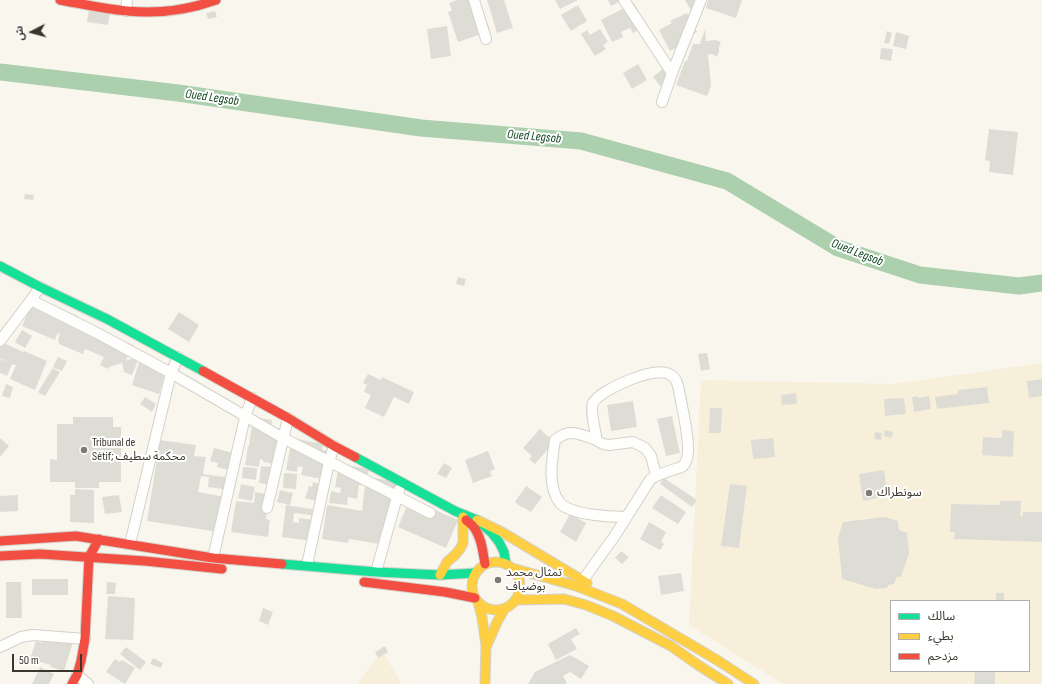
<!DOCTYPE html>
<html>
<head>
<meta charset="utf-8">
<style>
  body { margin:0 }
  #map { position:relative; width:1042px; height:684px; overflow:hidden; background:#f9f6ee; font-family:"Sofia Sans Condensed","Noto Sans Arabic",sans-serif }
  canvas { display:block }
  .legend { position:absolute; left:890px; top:600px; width:140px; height:72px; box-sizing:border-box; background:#fff; border:1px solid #b1afab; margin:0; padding:5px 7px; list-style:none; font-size:12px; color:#3b372e }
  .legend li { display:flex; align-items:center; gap:8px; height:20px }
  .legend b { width:20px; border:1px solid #b1afab }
  .north { position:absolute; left:12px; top:12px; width:40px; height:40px; -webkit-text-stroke:3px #fff; paint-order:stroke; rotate:264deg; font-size:11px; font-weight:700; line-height:16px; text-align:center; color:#3b372e }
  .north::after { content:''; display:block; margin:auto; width:14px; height:18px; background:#3b372e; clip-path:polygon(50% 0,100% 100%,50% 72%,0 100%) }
  .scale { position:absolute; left:12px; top:654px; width:70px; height:18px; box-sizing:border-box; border:2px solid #3b372e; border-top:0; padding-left:5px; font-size:12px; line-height:14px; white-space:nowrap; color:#3b372e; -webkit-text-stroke:3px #fff; paint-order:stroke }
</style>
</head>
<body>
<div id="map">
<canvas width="1042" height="684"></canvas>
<ul class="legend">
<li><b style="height:5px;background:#16e098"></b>سالك</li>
<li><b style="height:5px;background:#ffcf43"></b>بطيء</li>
<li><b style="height:5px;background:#f24e42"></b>مزدحم</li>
</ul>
<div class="north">ش</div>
<div class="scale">50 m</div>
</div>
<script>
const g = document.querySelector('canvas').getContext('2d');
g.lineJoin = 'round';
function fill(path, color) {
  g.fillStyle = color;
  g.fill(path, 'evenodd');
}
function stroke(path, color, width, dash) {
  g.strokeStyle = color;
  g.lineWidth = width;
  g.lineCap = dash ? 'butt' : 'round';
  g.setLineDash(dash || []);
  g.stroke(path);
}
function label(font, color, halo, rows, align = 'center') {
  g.font = font + ' "Sofia Sans Condensed","Noto Sans Arabic",sans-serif';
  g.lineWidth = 4;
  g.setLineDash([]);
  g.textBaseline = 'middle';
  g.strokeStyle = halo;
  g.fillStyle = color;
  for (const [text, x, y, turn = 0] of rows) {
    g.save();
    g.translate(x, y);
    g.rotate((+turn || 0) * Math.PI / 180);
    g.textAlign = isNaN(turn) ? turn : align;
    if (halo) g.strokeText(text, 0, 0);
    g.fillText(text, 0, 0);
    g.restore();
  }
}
fill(new Path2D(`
  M1042,363v321h-259l-94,-59 12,-245 193,4zM891,601h138v70h-138z
  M382,651l20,33h-45z`), '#f8efdb');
stroke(new Path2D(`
  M0,72l178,21 243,35 160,13 146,40 111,67 82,27 99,11 23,-3`), '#accfad', 17);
fill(new Path2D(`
  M457,0h23l10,31 -32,11 -10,-30 4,-2 -3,-7z
  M487,0h17l9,28 -16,5z
  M555,0h23l-18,9z
  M608,0h15l-12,6z
  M685,0h16l-8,14z
  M708,0h34l-6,18 -30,-10z
  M90,3l21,3 -3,19 -21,-3z
  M634,3l12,23 -13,7 -3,-5 -9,4 2,5 -11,5 -11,-22z
  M578,5l9,16 -16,10 -10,-16z
  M215,11l2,6 -9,2 -2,-6z
  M687,13l10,19 -15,8 2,4 -14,7 -11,-21 13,-7 -2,-2z
  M447,26l4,30 -20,3 -4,-30z
  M600,29l8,13 -5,3 3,4 -11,7 -14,-22 6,-4 3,5z
  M705,29l1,12 9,-1 6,2 -2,5v5l-2,5 -5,-3 -4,1 3,31 -4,10 -31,-11 9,-24h2l6,-17h7z
  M887,31l5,2 -3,11 -5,-1z
  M896,32l13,4 -3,13 -13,-3z
  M881,48l12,1 -2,12 -11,-2z
  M669,63l9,10 -17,14 -8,-10z
  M638,64l9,16 -15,9 -9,-16z
  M989,129l29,3 -5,43 -24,-3 1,-11 -5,-1z
  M25,194l9,1 -1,5 -9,-1z
  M458,277l8,2 -2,7 -8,-2z
  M35,297l43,19 1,5h-1l55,24 -7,15 6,-1 6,2 -6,14 -8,-3 -2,-9 -13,4 -1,2 -8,-4 4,-8 -19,-8 -2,5 -24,-10 -1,-3 2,-8 -3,1 -2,6 -33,-14z
  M179,312l20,13 -10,17 -21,-13z
  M22,330l10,6 -7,12 -10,-6z
  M2,342l21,10 1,-1 23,10 -12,29 -25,-11 6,-14 -4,-1 -5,12 -7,-3v-14l9,3 -9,-4v-11z
  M707,353l3,16 -9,2 -3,-17z
  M141,356l27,9 -9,29 -27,-9z
  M58,357l9,4 -5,10 -9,-4z
  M53,368l7,4 -15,24 -7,-4z
  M368,374l13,6 1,-3 32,15 -5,12 -15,-7 -10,20 -19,-9 6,-13 -7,-3 3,-7 -4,-2z
  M1042,379v17l-13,2 -2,-17z
  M6,384l7,3 -3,11 -8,-2z
  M987,387l2,16 -52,6 -2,-12 23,-3v-4z
  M796,393l1,11 -15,1 -1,-10z
  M918,396v2l11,-2 2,13 -17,3 -2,-15z
  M145,397l11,7 -4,8 -12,-8z
  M904,398l2,16 -21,2 -1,-17z
  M633,401l4,26 -26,4 -4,-26z
  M710,408h12l-1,25h-12z
  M672,416l8,37 -14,3 -9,-37z
  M73,417h40v10h8v55h-22v6h-24v-6h-25v-23l7,1v-36h16z
  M253,417l19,3 -2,18h2l2,-10 6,1 -2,8 2,28 -17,-3v-2l-3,-1 -1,8 -14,-2 3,-19h1z
  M540,429l14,13 -19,22 -6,-5 3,-3 -9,-8z
  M885,430l8,2 -1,6 -8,-2z
  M1002,430l12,1 -1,26 -31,-2 1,-18 19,1z
  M875,432l7,1 -1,7 -7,-1z
  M0,438l9,8 -9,11z
  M292,438l31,6 -1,6 11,2 -11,27 -21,-4 2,-8 -5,-1 -1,6 -11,-2z
  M773,438l2,19 -22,2 -2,-19z
  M160,440l36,5 -2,11 12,1 -3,17 28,4 -1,12 -22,-3 1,-10 -8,-1 -3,16 27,5 -6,35 -72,-11z
  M214,448l19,5 -4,17 -12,-3 1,-4 -8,-2z
  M488,451l7,18 -5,2 2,5 -19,7 -8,-23z
  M444,463l8,5 -6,10 -9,-4z
  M339,464l30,5 -2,8 33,5 -14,63 -37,-6 -1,4 -26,-4 5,-34 35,6 3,-25 -6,-1 -2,14 -9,-2 -1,8 -18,-2 2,-12 9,2 1,-5 -6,-1z
  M261,466l12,1 -3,18 -11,-2z
  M243,467l14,1 -1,12 -14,-2z
  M884,470l4,26 -25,5 -4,-27z
  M284,473l13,1 -1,15 -13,-1z
  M664,478l33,22 -5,7 -32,-23z
  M313,482l14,4 -5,17 -17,-5 4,-12 3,1z
  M241,484l14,3 -3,14 -14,-3z
  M730,484l17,2 -8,62 -18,-2z
  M526,486l16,11 -11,15 -10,-6v1l-6,-5z
  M75,489l19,1v33l-24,-1v-27h5z
  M280,490l13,3 -3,12 -13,-3z
  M255,492l11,2 1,16 -1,9 4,1 -2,17 -37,-5 5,-31 18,2z
  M18,495v16l-18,1v-16z
  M119,495l3,17 -17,2 -3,-17z
  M661,495l25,17 -8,12 -26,-16z
  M410,499l48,21 -12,28 -48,-21z
  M1000,501h21l-1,15h3v-4h19v30l-88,-3 1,-7h-5l1,-28 49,1z
  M286,505l32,5 -1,6 -23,-3 -1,9 6,1v-5l15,2 -2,21 -30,-4z
  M570,514l16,9 -10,19 -16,-10z
  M885,517l13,4 1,9 8,3 2,20 -8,24h-4l-3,7 -6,1 -1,3 -11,1 -34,-10 -4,-41 5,-16z
  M649,522l17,10 -5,10 3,2 -4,6 -20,-11z
  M621,551l8,6 -7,7 -7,-6z
  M681,573l3,18 -23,4 -3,-19z
  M32,579h36v16h-36z
  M6,582h15l1,36h-16z
  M107,582l9,1 -1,11h-9z
  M996,593h8v8h-8z
  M108,596l27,2 -2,42 -28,-1z
  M263,608l10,4 -5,13 -9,-4z
  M576,628l4,6 -9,5 6,10 -21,11 -8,-16z
  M45,633l28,9 -9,29 -14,-4 1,-2 -21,-6 6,-18 6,2z
  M385,646l3,6 -10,6 -3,-6z
  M126,647l20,15 -6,8 -20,-16z
  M570,655l19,11 -8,13 -11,-7 -7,4 4,7 -3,1h-36l7,-12z
  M153,658l10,5 -2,5 -11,-4z
  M115,659l5,3 2,-2 13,8 -10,16 -19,-12z
  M40,667l14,7 -5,10h-17z
  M975,671h20v13h-21z`), '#deddd5');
const street = new Path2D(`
  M474,0l12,39
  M624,0l48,73
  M126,11l1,-11
  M662,102l10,-29 29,-73
  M40,287l-9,13 66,33 74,40 112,65 147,75
  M0,341l31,-41
  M594,439l9,5 6,1 24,-3 12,6 6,8 5,19
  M267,508l21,-90
  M130,544l41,-171 7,-16
  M213,558l32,-141 7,-19
  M307,565l22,-103 5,-16
  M376,572l23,-82
  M583,580l31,-43 36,-57c6,-5 14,-7 22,-10 3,-1 8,-2 11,-4 4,-4 5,-12 5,-17 0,-16 -4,-33 -7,-48 -1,-6 -2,-12 -4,-18 -1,-4 -4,-7 -8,-9 -14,-8 -68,15 -76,29 -3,7 2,25 3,33l-2,3c-4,-1 -7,-3 -12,-4 -11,-4 -18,-2 -27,5 -3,19 -8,47 5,63 11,12 51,14 66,14
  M0,647l21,-10 12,-2 52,4
  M77,675l11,9`);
const fast = new Path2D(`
  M0,266l40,21 67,32 96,52
  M355,457l100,54 22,9 14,12 8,10 5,10 2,12
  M282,564l94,8 64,3 35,-2`);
const slow = new Path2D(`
  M477,520l25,12 85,51
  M472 586a24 24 0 1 1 48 0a24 24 0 1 1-48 0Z
  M512,568l64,18 46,18 95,56 37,24
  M440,575l7,-13 8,-7 5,-6 3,-6v-26
  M515,600l49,-1 22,6 27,11 58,30 27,19 30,19
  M478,602l4,15 4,29 -1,38
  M487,645l10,-23 8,-14`);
const jam = new Path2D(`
  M60,0c22,4 45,9 67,11 30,3 61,-1 89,-11
  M203,371l85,47 46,28 21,11
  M466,520c3,3 7,5 9,9 7,10 8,24 10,35
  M0,541l76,-5 137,22 69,6
  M0,556l40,-2 105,7 77,8
  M364,582l81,10 30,6
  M72,684l5,-9 4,-14 4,-22 4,-82 10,-18`);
stroke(street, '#d4d1c9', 12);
stroke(fast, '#d4d1c9', 11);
stroke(slow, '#d4d1c9', 11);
stroke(jam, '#d4d1c9', 11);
stroke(street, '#fefefc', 10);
stroke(fast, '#16e098', 9);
stroke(slow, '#ffcf43', 9);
stroke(jam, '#f24e42', 9);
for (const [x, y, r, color] of [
  [84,450,4,"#7e7a71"],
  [869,493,4,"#7e7a71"],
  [498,580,4,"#7e7a71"]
]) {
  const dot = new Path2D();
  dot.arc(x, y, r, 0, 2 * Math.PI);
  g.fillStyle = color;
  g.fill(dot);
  stroke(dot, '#fff', 1.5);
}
label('12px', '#3b372e', '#fff', [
  ["Tribunal de",92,443],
  ["Sétif; محكمة سطيف",92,457],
  ["سونطراك",877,493],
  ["تمثال محمد",506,573],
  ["بوضياف",506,587]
], 'left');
label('italic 13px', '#0c451a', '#fff', [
  ["Oued Legsob",212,98,8],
  ["Oued Legsob",534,137,5],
  ["Oued Legsob",857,253,21]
]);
</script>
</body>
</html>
